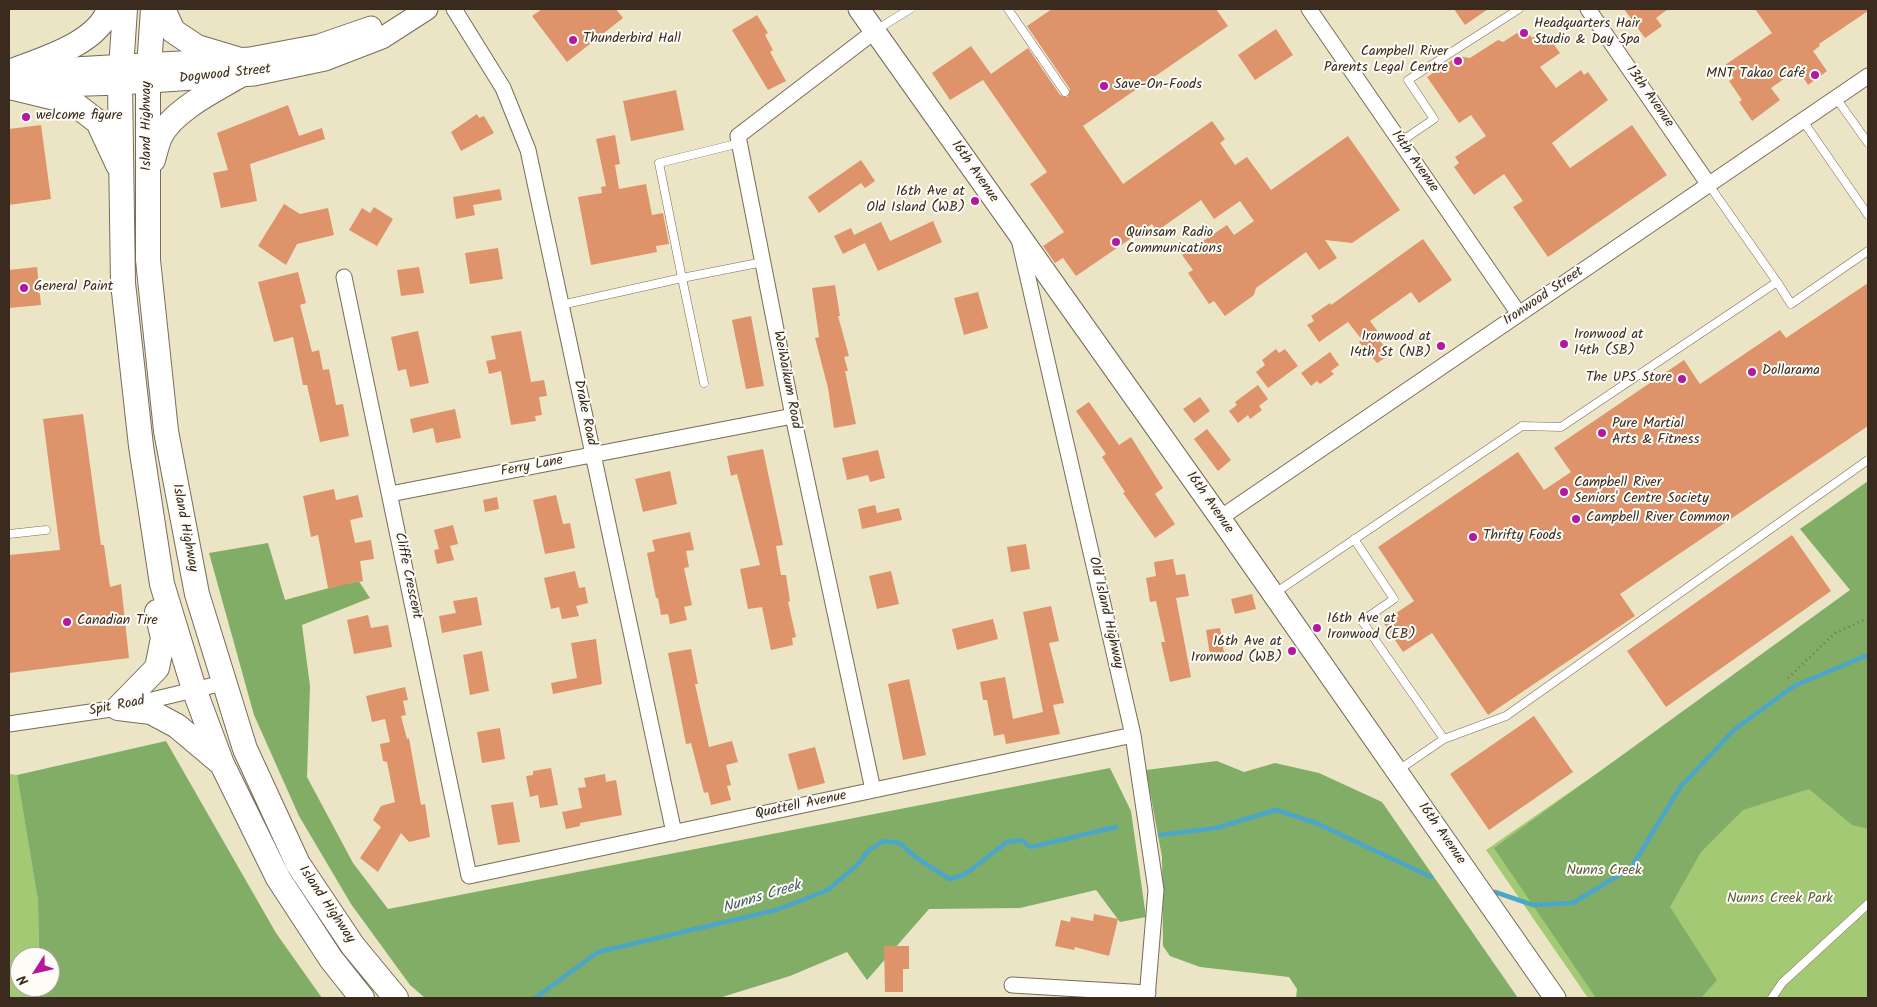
<!DOCTYPE html>
<html>
<head>
<meta charset="utf-8">
<style>
  body { margin:0 }
  #map { position:relative; width:1877px; height:1007px; overflow:hidden; background:#ebe5c6; font-family:Kalam,sans-serif }
  canvas { display:block }
  .frame { position:absolute; inset:0; border:10px solid #3b2a1e; pointer-events:none }
  .north { position:absolute; left:10px; top:947px; width:50px; height:50px; box-sizing:border-box; background:#fdfcf7; border:1px solid #afa8a0; border-radius:50%; rotate:235deg; font-size:14px; font-weight:700; line-height:20px; text-align:center; color:#3b2a1e }
  .north::after { content:''; display:block; margin:auto; width:18px; height:22px; background:#b5179e; clip-path:polygon(50% 0,100% 100%,50% 72%,0 100%) }
</style>
</head>
<body>
<div id="map">
<canvas width="1877" height="1007"></canvas>
<div class="frame"></div>
<div class="north">N</div>
</div>
<script>
const g = document.querySelector('canvas').getContext('2d');
g.lineJoin = 'round';
function fill(path, color) {
  g.fillStyle = color;
  g.fill(path, 'evenodd');
}
function stroke(path, color, width, dash) {
  g.strokeStyle = color;
  g.lineWidth = width;
  g.lineCap = dash ? 'butt' : 'round';
  g.setLineDash(dash || []);
  g.stroke(path);
}
function label(font, color, halo, rows, align = 'center') {
  g.font = font + ' Kalam,sans-serif';
  g.lineWidth = 4;
  g.setLineDash([]);
  g.textBaseline = 'middle';
  g.strokeStyle = halo;
  g.fillStyle = color;
  for (const [text, x, y, turn = 0] of rows) {
    g.save();
    g.translate(x, y);
    g.rotate((+turn || 0) * Math.PI / 180);
    g.textAlign = isNaN(turn) ? turn : align;
    if (halo) g.strokeText(text, 0, 0);
    g.fillText(text, 0, 0);
    g.restore();
  }
}
fill(new Path2D(`
  M1868,485v513h-280l-102,-148 369,-255z
  M9,774l8,1 21,126 1,56h-19v30h19v11h-30z`), '#a3c974');
fill(new Path2D(`
  M1868,481v348l-16,-4 -43,-36 -66,21 -42,42 -31,55 47,73 -16,18h-105l-102,-150 356,-258 -50,-61z
  M268,543l17,57 73,-20 12,18 -68,27 8,61 -3,91 46,86 35,46 722,-141 21,43 15,106 -26,5 -24,-32 -76,18 -91,1 -62,71 -20,-28 -57,24 -71,22h-294l-15,-13 -59,-81 -52,-88 -45,-101 -45,-162z
  M166,741l110,192 46,65h-283v-11h11v-30h-11l-1,-56 -21,-126z
  M1217,761l27,11 31,-9 44,10 63,29 136,196h-222l1,-9 -8,-12 -89,-10 -30,-11 -7,-10 -1,-89 -16,-87z`), '#82ad66');
stroke(new Path2D(`
  M1160,835l56,-7 60,-18 40,13 115,54
  M1495,892l38,13 40,-2 58,-35 50,-82 54,-57 59,-43 74,-31
  M535,998l63,-46 178,-42 52,-20 29,-25 11,-14 15,-10 17,2 14,13 35,23 15,-4 43,-33 14,-2 10,7 85,-20`), '#4ca6c9', 4.5);
fill(new Path2D(`
  M542,9h74l7,9 -56,44 -35,-46z
  M1052,9h164l12,17 -145,100 40,58 89,-63 13,18 -5,4 15,22 12,-8 24,33 77,-54 52,74 -48,33 -27,-3 12,18 -18,12 -13,-18 -50,36 -2,7 -29,21 -11,-15 -5,3 -21,-31 5,-3 -11,-15 45,-30 7,10 20,-14 -14,-20 -26,18 -13,-19 -44,31 -5,-7 -76,52 -13,-18 -8,5 -12,-17 21,-14 -34,-48 17,-12 -64,-92 -33,20 -18,-27 39,-27 20,28 37,-26 32,47 8,2 2,-8 -43,-63z
  M1454,9h34l-23,16z
  M1624,9h44l-12,9 6,8 -17,12z
  M1755,9h113v2l-49,33 1,2 -7,5 14,20 -19,14 -10,-16 -27,19 9,12 -28,21 -13,-19 3,-2 -13,-19 5,-3 -9,-13 47,-32z
  M757,15l11,18 -3,2 8,15 -3,2 16,29 -18,9 -36,-60z
  M1525,28l7,10 4,-3 3,5 8,-5 13,18 -20,14 16,21 25,-18 3,5 4,-3 20,28 -56,43 18,25 62,-43 35,50 -119,82 -35,-50 10,-6 -19,-27 -30,21 -20,-28 5,-4 -4,-6 31,-21 -15,-21 -12,8 -32,-46 31,-21 12,2 28,-18 5,2z
  M1276,29l17,26 -38,25 -17,-25z
  M676,90l8,40 -53,11 -8,-40z
  M288,105l11,31 23,-8 3,11 -75,25 7,37 -36,7 -8,-35 15,-3 -11,-37z
  M477,114l2,4 5,-2 10,17 -33,18 -10,-19z
  M41,125l10,74 -42,6v-76z
  M615,135l5,29 -5,1 4,24 27,-5 6,31 11,-2 6,31 -13,2 1,6 -66,13 -13,-68 24,-4 -1,-6 5,-1 -10,-47z
  M861,160l14,21 -10,7 -4,-5 -42,30 -11,-16z
  M500,189l2,11 -29,5 2,10 -19,4 -3,-22z
  M284,204l16,10 28,-6 6,27 -37,9 -11,21 -28,-19z
  M374,207l19,12 -16,27 -28,-16 13,-22 8,5z
  M933,221l9,21 -64,29 -13,-28 -22,11 -9,-18 17,-8 3,7 27,-13 9,19z
  M1423,239l29,41 -33,23 -8,-11 -41,29 14,19 -3,2 9,13 -13,8 -18,-21 3,-2 -14,-18 -29,20 -12,-17 7,-4 -3,-5 19,-13 1,2z
  M498,248l5,31 -33,5 -5,-31z
  M37,267l4,38 -32,3v-38z
  M419,267l5,26 -23,3 -4,-26z
  M298,272l8,31 -6,2 12,47 7,-2 4,20 6,-1 7,36 7,-1 6,32 -29,6 -13,-57h-4l-10,-48 -19,5 -16,-60z
  M1868,283v143l-248,168 15,22 -147,99 -56,-82 -29,19 -20,-30 31,-21 -36,-54 140,-95 26,38 27,-18 -17,-24 130,-88 16,24 80,-54 6,8z
  M835,285l5,31h-2l11,40 -5,1 4,14h-3l11,53 -22,4 -6,-40 -13,-50 4,-1 -7,-49z
  M978,292l10,36 -24,7 -10,-37z
  M751,316l13,70 -18,3 -14,-69z
  M418,331l11,52 -19,4 -4,-18 -8,2 -7,-34z
  M521,331l10,51 13,-2 3,16 -8,1 3,18 -7,1 1,5 -25,4 -10,-54 -12,3 -3,-13 10,-2 -5,-23z
  M1276,349l3,4 6,-4 13,17 -30,22 -12,-16 9,-7 -3,-5z
  M1330,352l9,13 -8,6 3,3 -14,10 -3,-3 -6,5 -10,-13z
  M1258,385l10,14 -9,7 3,4 -12,9 -2,-4 -10,8 -9,-12 8,-6 -2,-3z
  M1200,397l10,14 -16,12 -11,-14z
  M1089,402l30,43 12,-8 32,51 -8,6 20,30 -20,14 -32,-45 2,-1 -23,-35 4,-3 -30,-43z
  M455,409l6,29 -25,5 -3,-15 -20,5 -3,-14z
  M83,414l18,131h3l6,42 11,-3 8,74 -120,15v-118l51,-5 -17,-131z
  M1207,429l24,31 -13,11 -24,-32z
  M763,449l20,96 -7,1 5,29h5l4,26 -2,1 8,35 -4,1 1,7 -22,5 -9,-43 -14,2 -8,-40 20,-4 -23,-91 -6,2 -4,-20z
  M878,450l7,28 -15,4 -2,-7 -21,5 -5,-22z
  M670,471l7,33 -34,8 -8,-33z
  M334,489l2,11 22,-5 5,22 -13,3 5,23 16,-3 3,19 -14,2 3,20 -35,7 -10,-53 -7,2 -8,-41z
  M556,495l7,29 7,-1 5,25 -30,6 -12,-54z
  M497,497l2,12 -14,3 -2,-12z
  M875,505l2,8 22,-5 3,12 -40,9 -4,-20z
  M453,525l5,19 -8,2 4,14 -17,4 -3,-14 5,-1 -5,-19z
  M690,532l4,18 -8,1 3,16 -5,1 8,37 -8,2 3,13 -17,4 -2,-10 -7,1 -3,-17h-2l-9,-45 8,-2 -3,-11z
  M1792,535l39,56 -165,116 -39,-56z
  M1026,544l4,25 -19,3 -4,-25z
  M1173,559l3,16 9,-1 4,22 -13,2 15,79 -21,5 -9,-40h4l-9,-41 -6,1 -4,-24 10,-2 -2,-14z
  M575,571l4,17 6,-1 3,16 -12,3 3,10 -17,3 -3,-12 -8,2 -7,-31z
  M891,571l8,33 -22,5 -8,-33z
  M1252,594l4,15 -21,5 -4,-15z
  M477,597l5,28 -40,8 -3,-17 17,-3 -3,-12z
  M1051,606l8,35 -10,2 15,60 -11,2 7,29 -54,10 -2,-10 -10,2 -7,-36h-4l-3,-18 25,-5 8,42 30,-7 -20,-100z
  M368,615l3,13 17,-3 4,22 -38,7 -7,-34z
  M993,619l5,20 -41,11 -5,-21z
  M1220,628l5,31 -14,2 -5,-31z
  M596,639l6,45 -49,10 -2,-11 26,-5 -6,-35z
  M691,649l7,35h-3l14,63 23,-6 6,21 -12,3 5,20 -4,1 4,14 -20,5 -3,-13 -4,1 -13,-50 -5,1 -18,-91z
  M482,651l7,40 -19,4 -7,-40z
  M909,679l17,76 -23,5 -15,-76z
  M405,687l3,13 -5,1 3,14 -5,1 6,23 2,-1 12,67 4,-1 5,33 -21,5 -8,-9 -23,39 -18,-14 21,-31 -8,-7 8,-14 14,-4 -8,-40 -4,-1 -3,-17 10,-2 -5,-23 -13,3 -6,-26z
  M1534,716l39,56 -84,58 -39,-56z
  M500,728l5,31 -23,4 -5,-31z
  M815,747l10,36 -27,7 -10,-36z
  M551,768l7,37 -18,3 -2,-13 -8,2 -4,-21 7,-1v-4z
  M605,774l1,8 10,-2 6,35 -42,8v3l-14,3 -4,-17 20,-4 -4,-20 8,-1 -2,-9z
  M513,802l7,40 -22,3 -7,-40z
  M1094,914l24,5 -9,37 -34,-9 -1,3 -19,-4 6,-26 9,2 1,-5 22,4z
  M884,946h25v23h-6v23h-18z`), '#df936a');
const lane = new Path2D(`
  M1008,9l57,83
  M876,30l34,-21
  M1836,98l32,45
  M1803,121l65,94
  M1400,142l34,-23 -26,-39 111,-71
  M740,143l-81,20 23,115 81,-16
  M1777,282l14,22 77,-53
  M561,305l121,-27 22,105
  M9,534l37,-4
  M1354,539l40,60 -32,22 82,118 -47,32
  M1275,593l247,-167 39,1 216,-145 -68,-97
  M1444,739l62,-23 362,-256
  M1772,998l10,-15 86,-79`);
const street = new Path2D(`
  M454,9l49,79 25,62 146,683
  M1309,9l210,305
  M1588,9l121,176
  M1019,239l114,496 23,155 -9,108
  M344,277l125,599 664,-141
  M390,494l403,-78
  M1220,518l648,-442
  M9,724l109,-16 105,-25
  M873,790l-80,-374 -55,-280 137,-105
  M1012,985l136,8`);
const secondary = new Path2D(`
  M859,9l361,509 335,480
  M21,71l229,-13 69,-13 52,-18
  M27,87l93,-3 134,-9 71,-15 57,-22 45,-29`);
const primary = new Path2D(`
  M125,9l-5,75 3,199 18,163 21,138 32,105 28,75 56,114 53,81 31,39
  M153,9l-5,73v178l18,171 31,163 48,155 53,115 55,82 43,52
  M163,9l10,22 24,16 40,12
  M9,72c31,-12 89,-28 100,-63
  M10,87l62,15 26,20 20,43
  M153,160c2,-7 4,-16 7,-23 12,-26 55,-47 79,-61
  M118,708l39,-40 6,-30 -6,-26
  M118,708l33,4 26,14 44,37`);
stroke(lane, '#796b59', 9);
stroke(street, '#796b59', 17);
stroke(secondary, '#796b59', 23);
stroke(primary, '#796b59', 26);
stroke(new Path2D(`
  M1788,678l47,-45 33,-15`), '#796b59', 2.5, [1, 4]);
stroke(lane, '#fff', 8);
stroke(street, '#fff', 15);
stroke(secondary, '#fff', 21);
stroke(primary, '#fff', 24);
for (const [x, y, r, color] of [
  [1524,33,5,"#b5179e"],
  [573,40,5,"#b5179e"],
  [1458,61,5,"#b5179e"],
  [1815,75,5,"#b5179e"],
  [1104,86,5,"#b5179e"],
  [26,117,5,"#b5179e"],
  [975,201,5,"#b5179e"],
  [1116,242,5,"#b5179e"],
  [24,288,5,"#b5179e"],
  [1564,344,5,"#b5179e"],
  [1441,346,5,"#b5179e"],
  [1752,372,5,"#b5179e"],
  [1682,379,5,"#b5179e"],
  [1602,433,5,"#b5179e"],
  [1564,492,5,"#b5179e"],
  [1576,519,5,"#b5179e"],
  [1473,537,5,"#b5179e"],
  [67,622,5,"#b5179e"],
  [1317,628,5,"#b5179e"],
  [1292,651,5,"#b5179e"]
]) {
  const dot = new Path2D();
  dot.arc(x, y, r, 0, 2 * Math.PI);
  g.fillStyle = color;
  g.fill(dot);
  stroke(dot, '#fdfcf7', 2);
}
label('14px', '#3b2a1e', '#fdfcf7', [
  ["Headquarters Hair",1534,25],
  ["Studio & Day Spa",1534,41],
  ["Thunderbird Hall",583,40],
  ["Campbell River",1448,53,"right"],
  ["Parents Legal Centre",1448,69,"right"],
  ["MNT Takao Café",1805,75,"right"],
  ["Save-On-Foods",1114,86],
  ["welcome figure",36,117],
  ["16th Ave at",965,193,"right"],
  ["Old Island (WB)",965,209,"right"],
  ["Quinsam Radio",1126,234],
  ["Communications",1126,250],
  ["General Paint",34,288],
  ["Ironwood at",1574,336],
  ["14th (SB)",1574,352],
  ["Ironwood at",1431,338,"right"],
  ["14th St (NB)",1431,354,"right"],
  ["Dollarama",1762,372],
  ["The UPS Store",1672,379,"right"],
  ["Pure Martial",1612,425],
  ["Arts & Fitness",1612,441],
  ["Campbell River",1574,484],
  ["Seniors' Centre Society",1574,500],
  ["Campbell River Common",1586,519],
  ["Thrifty Foods",1483,537],
  ["16th Ave at",1327,620],
  ["Ironwood (EB)",1327,636],
  ["Canadian Tire",77,622],
  ["16th Ave at",1282,643,"right"],
  ["Ironwood (WB)",1282,659,"right"]
], 'left');
label('14px', '#3b2a1e', '#fdfcf7', [
  ["Dogwood Street",225,75,-6],
  ["13th Avenue",1649,97,55],
  ["Island Highway",148,126,-90],
  ["14th Avenue",1414,162,55],
  ["16th Avenue",974,172,55],
  ["Ironwood Street",1544,297,-34],
  ["WeiWaikum Road",786,380,79],
  ["Drake Road",584,413,78],
  ["Ferry Lane",532,467,-11],
  ["16th Avenue",1209,503,55],
  ["Island Highway",184,528,79],
  ["Cliffe Crescent",407,576,78],
  ["Old Island Highway",1105,613,77],
  ["Spit Road",117,707,-11],
  ["Quattell Avenue",801,806,-12],
  ["16th Avenue",1441,834,55],
  ["Island Highway",326,905,56]
]);
label('14px', '#5a5a38', '#fdfcf7', [
  ["Nunns Creek",1604,872],
  ["Nunns Creek Park",1780,900]
]);
label('italic 15px', '#425c62', '#fdfcf7', [
  ["Nunns Creek",762,898,-17]
]);
</script>
</body>
</html>
